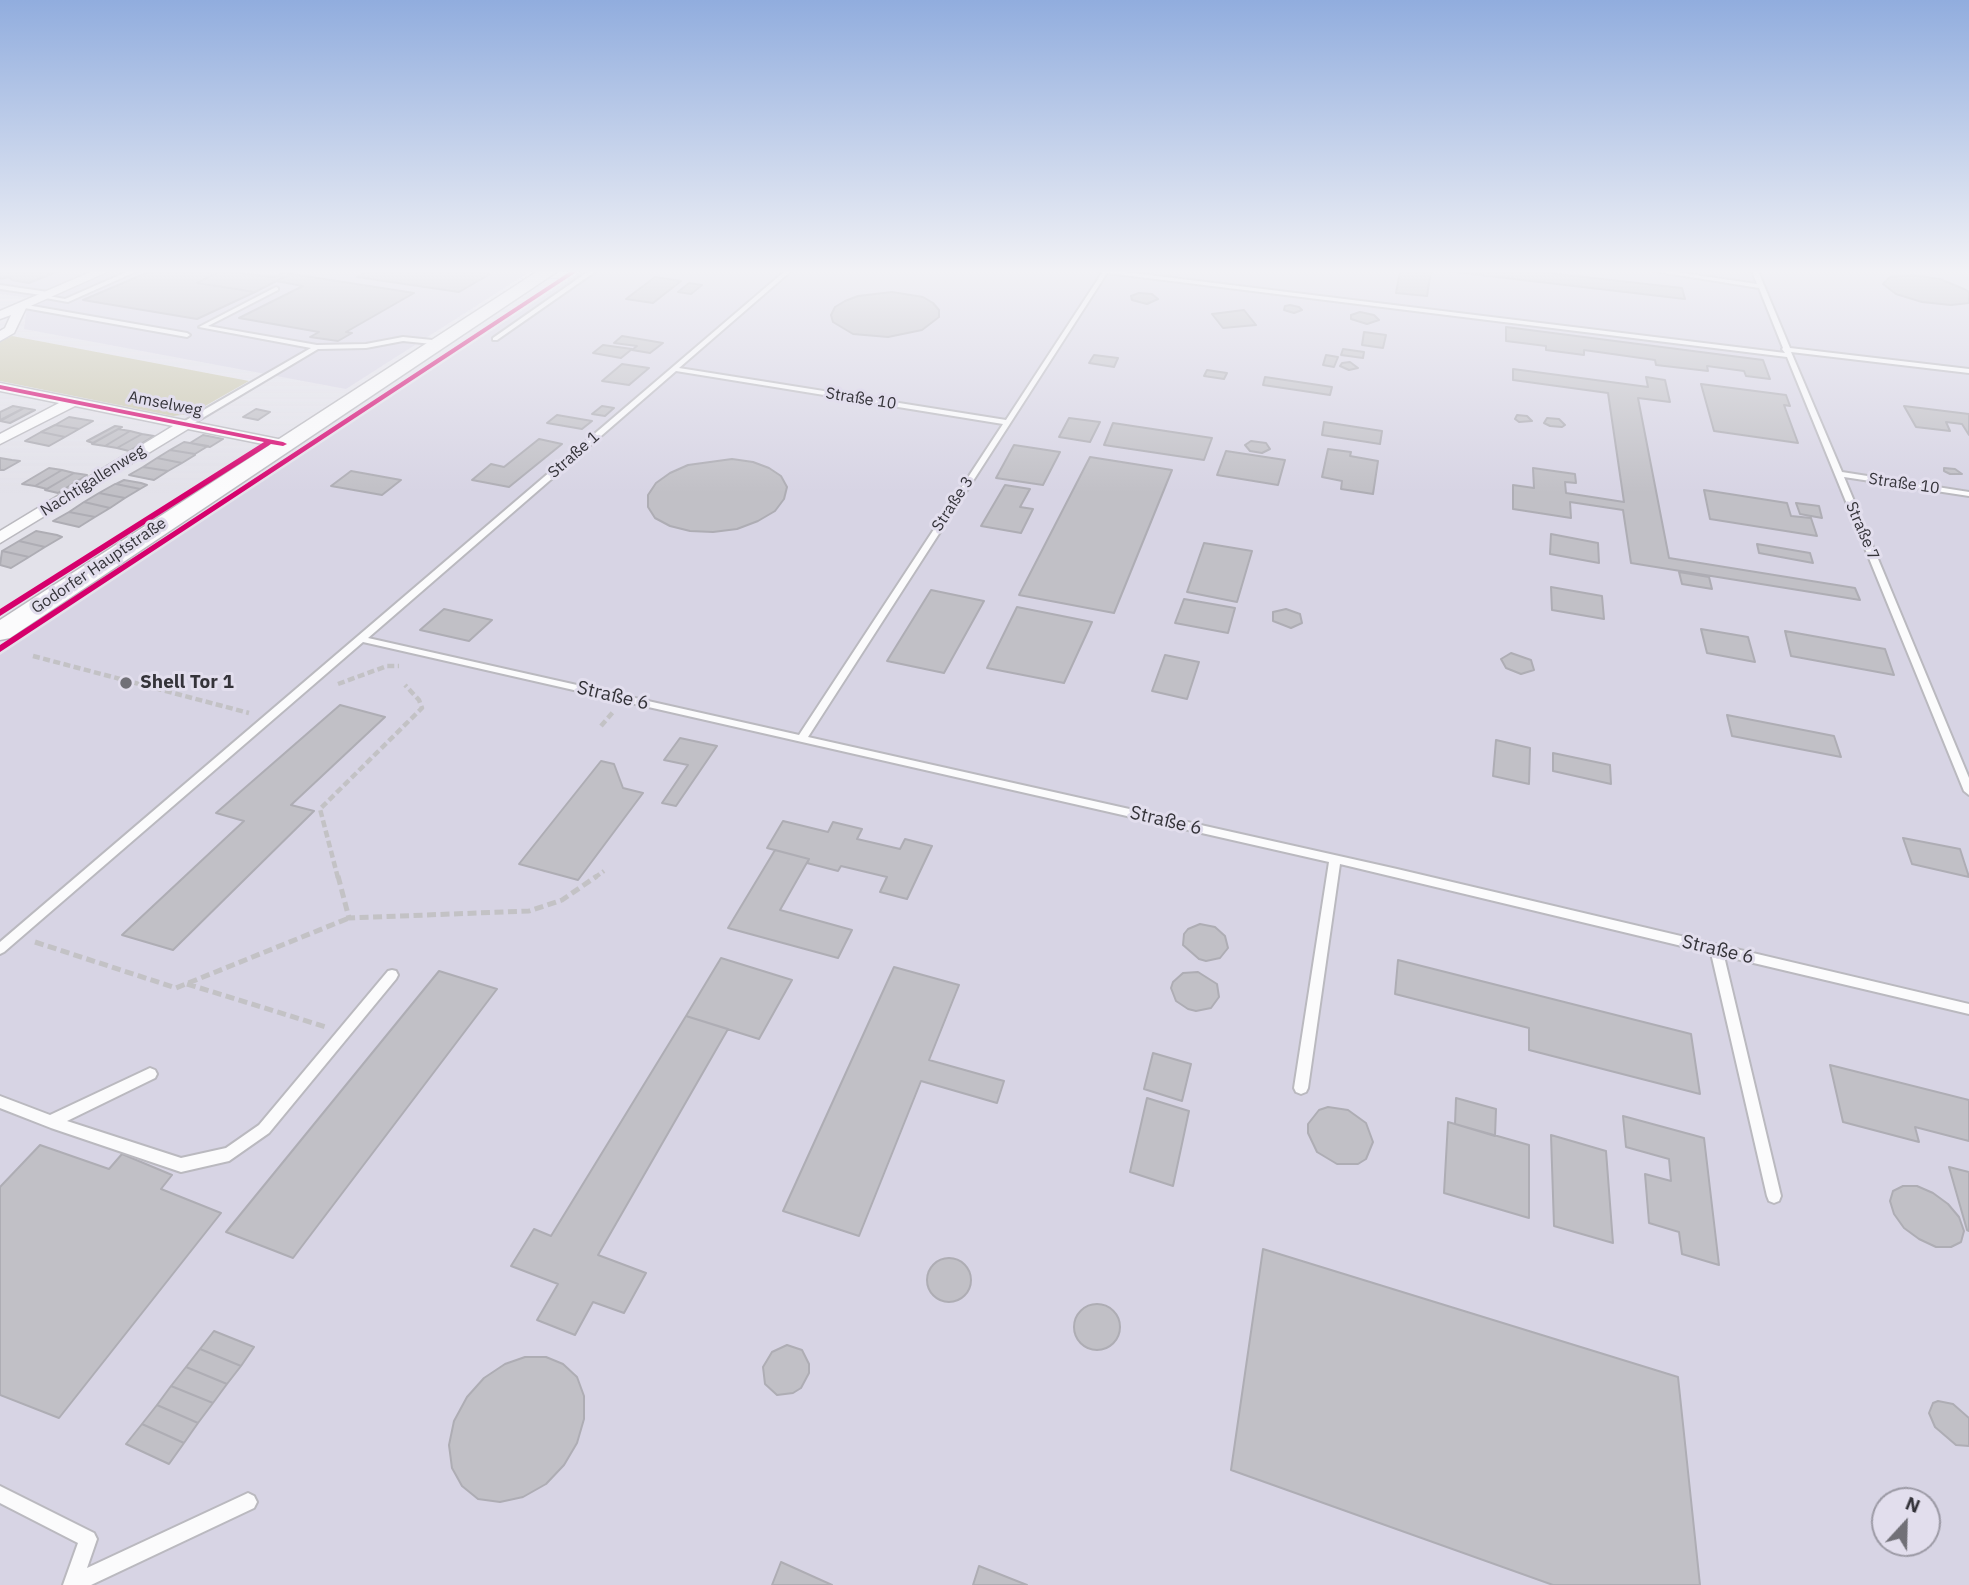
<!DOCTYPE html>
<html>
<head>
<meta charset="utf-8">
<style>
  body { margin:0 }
  #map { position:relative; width:1969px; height:1585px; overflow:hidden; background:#e3e2ea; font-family:"IBM Plex Sans",sans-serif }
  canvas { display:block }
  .north { position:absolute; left:1871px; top:1487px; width:70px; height:70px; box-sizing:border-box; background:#e2deed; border:2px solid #9c9aa5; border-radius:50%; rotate:22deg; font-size:19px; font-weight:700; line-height:28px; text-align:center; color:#343339 }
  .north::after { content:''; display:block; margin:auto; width:24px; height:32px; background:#717077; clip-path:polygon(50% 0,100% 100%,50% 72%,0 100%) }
</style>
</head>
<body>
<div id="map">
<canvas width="1969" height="1585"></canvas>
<div class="north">N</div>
</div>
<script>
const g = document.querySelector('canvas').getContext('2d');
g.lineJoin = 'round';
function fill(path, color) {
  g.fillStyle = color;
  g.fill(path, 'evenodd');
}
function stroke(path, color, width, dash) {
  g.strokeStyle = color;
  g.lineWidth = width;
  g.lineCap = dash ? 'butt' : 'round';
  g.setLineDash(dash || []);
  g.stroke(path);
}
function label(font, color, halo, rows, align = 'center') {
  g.font = font + ' "IBM Plex Sans",sans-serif';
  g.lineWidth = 6;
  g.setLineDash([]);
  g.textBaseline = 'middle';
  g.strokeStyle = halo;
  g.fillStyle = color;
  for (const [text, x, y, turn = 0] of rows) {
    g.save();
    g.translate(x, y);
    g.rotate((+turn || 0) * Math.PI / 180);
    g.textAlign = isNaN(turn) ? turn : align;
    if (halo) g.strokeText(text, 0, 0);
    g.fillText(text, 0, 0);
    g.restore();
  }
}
fill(new Path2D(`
  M0,271h531l-185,118 -322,-60 4,-31 -28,-4z
  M582,271h1387v1314h-1969v-930zM1885,1501h42v42h-42z`), '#d7d4e4');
fill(new Path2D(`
  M12,336l32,6 205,39 -58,33 -18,2 -173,-35v-40z`), '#cbc8af');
const building = new Path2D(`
  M0,271h59l-30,12 -17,-3 -3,-3 -9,2z
  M151,271h70l-24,12 58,9 -58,27 -114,-19z
  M221,271l53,6 14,-6h8l-41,21 -58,-9z
  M368,271h104l18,3 -31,18 -102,-15z
  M1400,271h31l-4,25 -31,-3z
  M1446,271h85l151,17 3,11z
  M292,274l122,19 -68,39 6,1 -14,8 -28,-4 9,-5 -80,-14 64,-32 -27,-5z
  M1912,275l28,4 24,10 5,3v11l-18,2 -29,-3 -26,-8 -13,-10 7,-7z
  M655,277l26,4 -28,22 -27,-4z
  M689,283l13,2 -11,9 -13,-2z
  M892,292l31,5 10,6 6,7v7l-17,13 -34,7 -35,-3 -20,-12 -2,-7 4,-8 10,-6 13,-5z
  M1139,293l13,1 6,5 -11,5 -15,-4 -1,-4z
  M1290,305l9,2 3,3 -8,3 -10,-3 1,-4z
  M1244,310l12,15 -33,3 -11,-14z
  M1360,312l14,3 5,5 -12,4 -16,-5v-4z
  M1506,327l257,33 7,19 -24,-3 -2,-5 -37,-5 1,5 -52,-6 -1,-5 -71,-10v5l-38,-5v-4l-40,-5z
  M1364,332l22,3 -3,13 -21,-3z
  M622,336l41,7 -13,10 -18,-3 5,-4 -23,-3z
  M603,345l29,4 -11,9 -28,-5z
  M1343,349l21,3 -1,6 -22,-3z
  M1094,355l24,3 -4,9 -25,-4z
  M1326,355l12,2 -4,10 -11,-2z
  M1350,362l8,6 -9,2 -9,-4 2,-3z
  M622,364l27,4 -20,17 -27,-4z
  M1513,369l135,18 -2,-10 19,3 5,22 -32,-4 31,160 186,30 5,12 -229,-37 -8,-53 -53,-8 1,16 -58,-9v-24l21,3 -1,-20 42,6 1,9 -11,-1 1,11 58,9 -16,-109 -95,-13z
  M1207,370l20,3 -3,6 -20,-3z
  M1265,377l67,10 -2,8 -67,-10z
  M1701,384l85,11 4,11 -6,-1 14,38 -84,-12z
  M13,406l11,2 -24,12v-8z
  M602,406l12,2 -9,8 -13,-2z
  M1904,406l65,8v21l-7,-11 -16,-2 4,9 -34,-4z
  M24,408l11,2 -25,13 -10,-2z
  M256,409l14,3 -12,8 -15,-3z
  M557,415l35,6 -10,8 -35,-6z
  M1517,415l10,1 5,5 -13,1 -4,-3z
  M69,417l24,4 -14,8 -24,-4z
  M1069,418l31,4 -10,20 -31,-5z
  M1547,418l12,1 6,6 -3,2 -12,-1 -6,-3z
  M1324,422l58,9 -2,13 -58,-9z
  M1113,423l99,15 -8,22 -100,-15z
  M55,425l24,4 -14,8 -24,-5z
  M115,426l7,1 -29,16 -6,-2z
  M118,429l12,2 -25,15 -13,-2z
  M130,431l12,3 -25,14 -12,-2z
  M41,432l24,5 -16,9 -24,-5z
  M142,434l12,2 -25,15 -12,-3z
  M203,435l20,4 -13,8 -20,-4z
  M539,439l23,5 -53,43 -37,-7 19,-16 13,3z
  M1251,441l15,2 4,6 -8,4 -12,-2 -5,-6z
  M184,442l24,4 -13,8 -25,-4z
  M1014,445l46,7 -17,33 -47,-7z
  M1328,449l23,3 -1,4 28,5 -5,33 -32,-5 1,-8 -20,-4z
  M170,450l25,4v1l-13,8 -25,-5z
  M1226,451l59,9 -7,25 -61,-10z
  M1090,457l82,13 -58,143 -95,-18z
  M0,458l12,2 8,1 -16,9h-4z
  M157,458l25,5 -14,8 -25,-4z
  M732,459l21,3 16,6 12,8 6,11 -3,12 -9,12 -17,10 -21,8 -24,3 -23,-1 -20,-5 -15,-8 -7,-11v-12l8,-12 14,-10 18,-8z
  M143,467l25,4 -14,9 -25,-5z
  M49,468l13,2 -27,16 -13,-2z
  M1944,468l11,1 7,5h-12l-6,-3z
  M62,470l12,3 -27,16 -12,-3z
  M351,471l50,9 -19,15 -51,-9z
  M74,473l13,2 -29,18 -13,-3z
  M124,480l17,3 6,2 -7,4 -24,-5z
  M115,484h1l24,5 -15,9 -26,-5z
  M1005,485l25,4 -10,18 13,2 -12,24 -40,-7z
  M1704,490l83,13 4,13 20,2 6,18 -107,-17z
  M99,493l26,5 -15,10 -26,-6z
  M84,502l26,6 -15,9 -26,-5z
  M1796,503l23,3 3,12 -22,-4z
  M69,512l26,5 -16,10 -26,-6z
  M36,531l21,4 5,2 -17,10 -26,-6z
  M1551,534l47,9 1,20 -49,-9z
  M19,541l26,6 -16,10 -27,-6z
  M1204,543l48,8 -15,51 -50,-10z
  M1757,544l53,9 3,10 -54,-10z
  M2,551l27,6 -18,11 -11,-3z
  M1679,572l30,5 3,12 -30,-5z
  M1551,587l51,9 2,23 -52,-9z
  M931,590l53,11 -40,72 -57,-12z
  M1184,599l51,9 -7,25 -53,-10z
  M1017,607l75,15 -28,61 -77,-15z
  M444,609l48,11 -23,21 -49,-11z
  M1286,609l14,5 2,9 -11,5 -18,-7v-9z
  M1701,629l47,8 7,25 -48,-9z
  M1785,631l100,18 9,26 -103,-19z
  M1511,653l20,7 3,10 -13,4 -15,-6 -5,-9z
  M1165,655l34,7 -12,37 -35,-8z
  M340,705l45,12 -94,88 23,6 -141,139 -51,-15 122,-114 -28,-8z
  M1727,715l107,21 7,21 -109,-21z
  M680,738l37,8 -41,60 -14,-3 26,-38 -24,-5z
  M1496,740l34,8 -1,36 -36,-8z
  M1553,753l57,12 1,19 -58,-13z
  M601,761l13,3 9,24 20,5 -65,87 -59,-16z
  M783,821l45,11 5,-10 29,7 -5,10 43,10 5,-10 27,7 -25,53 -27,-7 7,-15 -46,-11 -3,5 -31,-8 2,-4 -42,-11z
  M1903,838l57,11 9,28 -57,-13z
  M775,850l34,9 -29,51 72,20 -14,28 -110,-30z
  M1200,924l15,3 10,9 3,12 -8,10 -14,3 -7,-2 -16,-14 1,-11 4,-5z
  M721,958l71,22 -33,59 -73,-23z
  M1398,960l293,74 9,60 -171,-44v-22l-134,-34z
  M894,967l65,18 -30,75 75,21 -7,22 -76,-22 -62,155 -76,-25z
  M439,971l58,18 -204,269 -67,-26z
  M1198,972l19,12 2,13 -8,11 -15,3 -8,-2 -12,-8 -5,-13 2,-6 10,-9z
  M686,1016l42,13 -130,226 48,18 -22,40 -31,-11 -18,33 -38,-15 21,-36 -47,-18 23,-37 17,7z
  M1153,1053l38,11 -9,37 -38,-12z
  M1830,1065l139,35v41l-54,-14 4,15 -76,-20z
  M1147,1098l42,13 -16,75 -43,-14z
  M1456,1098l40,11 -1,27 -40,-12z
  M1328,1107l20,3 18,13 7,19 -7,17 -8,5h-21l-20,-12 -9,-19v-9l11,-14z
  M1623,1116l81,22 15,127 -37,-11 -3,-22 -30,-9 -4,-49 26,7 -2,-22 -43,-12z
  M1448,1122l81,23v73l-85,-25z
  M1551,1135l55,16 7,92 -59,-17z
  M40,1145l69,24 13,-15 50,21 -11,14 60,24 -162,205 -59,-23v-208z
  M1949,1167l20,5v59l-2,-1z
  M1903,1186h14l16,7 15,11 11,13 5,14 -3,11 -10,5h-15l-17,-8 -15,-11 -10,-14 -4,-13 3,-10z
  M1263,1249l415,128 22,208h-147l-322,-115z
  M927 1280a22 22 0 1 1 44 0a22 22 0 1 1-44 0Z
  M1074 1327a23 23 0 1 1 46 0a23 23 0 1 1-46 0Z
  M214,1331l40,16 -13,19 -41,-17z
  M787,1345l15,5 7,14v9l-8,15 -8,5 -16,2 -12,-11 -2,-17 9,-15z
  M200,1349l41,17 -14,18 -41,-17z
  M525,1357h21l17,7 14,13 7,19v23l-7,24 -13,22 -18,19 -23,13 -23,5 -22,-3 -16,-13 -10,-18 -3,-23 5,-24 13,-24 17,-19 21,-14z
  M186,1367l41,17 -14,19 -42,-17z
  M171,1386l42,17 -15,20 -41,-18z
  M1938,1401l15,3 16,14v28l-13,-1 -21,-18 -6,-14 4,-10z
  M157,1405l41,18 -14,20 -42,-19z
  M142,1424l42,19 -15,21 -43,-20z
  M781,1562l51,23h-60z
  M979,1566l48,19h-54z`);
fill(building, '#c1c0c6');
stroke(building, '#aeadb4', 2);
const lane = new Path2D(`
  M129,271h8l-69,31 -28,-5 3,-2 22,4z
  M589,271h7l-99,69h-4v-2z
  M785,271h6l-112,97 327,52 96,-147 -3,-2h17l669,82 -3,-4 1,-1 -24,-60 -106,-17h15l89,13 -5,-13h6l32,77 179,21v4l-178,-21 51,120 127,20v4l-125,-19 125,301v17l-5,-4 -177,-434 -680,-84 -299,464 589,132 572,135v10l-245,-58 57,240 -2,5 -5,2 -5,-2 -2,-5 -56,-243 -371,-89 -32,224 -2,4 -5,2 -5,-2 -2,-4 35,-226 -966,-220 -359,310 -4,2v-12zM676,371l327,53 -204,311 -431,-97z
  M0,285l48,7 3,2 -3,2 -48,-7z
  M276,287l2,1v2l-70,36 109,19 49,-1 37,-7 39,4 3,2 -3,2 -39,-4 -37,7 -48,1 -129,77h-6v-4l128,-74 -112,-21z
  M21,304l166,29 3,2 -3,2 -168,-30 -1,-1z
  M392,970l4,1 2,4 -2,4 -127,154 -40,28 -48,11 -130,-44 -51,-20v-12l50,19 100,-47 5,2 2,4 -2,4 -88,43 114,37 45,-10 33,-23 129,-154z
  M0,1486l94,47 3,6 -10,29 161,-75 6,3 3,6 -3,6 -163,77h-28l15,-42 -78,-40z`);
const street = new Path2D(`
  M93,271h16l-83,37 -12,25 -14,8v-10l5,-3 6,-13 -11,4v-8z
  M0,383l283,57 7,4 -7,4 -95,-19 -188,114v-12l173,-105 -98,-20 -75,38v-10l59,-31 -59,-12z`);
const secondary = new Path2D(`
  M538,271h20l-548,367 -10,2v-20z`);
stroke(lane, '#bab9bf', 4);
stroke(street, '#bab9bf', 3);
stroke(secondary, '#bab9bf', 3);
stroke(new Path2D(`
  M33,656l216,57
  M338,684l49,-18h12
  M601,726l12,-14
  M338,878l-18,-69 102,-101 -3,-8 -14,-15
  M594,878l10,-7`), '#c3c2c5', 4.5, [7, 3.5]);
stroke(new Path2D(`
  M338,876l11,42 180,-7 33,-11 35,-24
  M35,942l141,46 173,-70
  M187,984l139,43`), '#c3c2c5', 5, [9, 4.5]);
fill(lane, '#fbfbfc');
fill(street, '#fbfbfc');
fill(secondary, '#fbfbfc');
fill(new Path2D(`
  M571,271h7l-578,381v-7z
  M0,385l283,57 4,2 -4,2 -12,-2 -271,172v-7l264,-167 -264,-53z`), '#d6006c');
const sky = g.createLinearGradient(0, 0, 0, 493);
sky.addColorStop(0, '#91adde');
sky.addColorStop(0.55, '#f2f2f6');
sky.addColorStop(1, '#f2f2f600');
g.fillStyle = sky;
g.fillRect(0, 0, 1969, 493);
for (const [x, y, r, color] of [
  [126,683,7,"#717077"]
]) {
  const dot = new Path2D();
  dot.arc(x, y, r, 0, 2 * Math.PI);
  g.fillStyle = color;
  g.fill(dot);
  stroke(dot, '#e2deed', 2.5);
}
label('16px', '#343339', '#e2deed', [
  ["Straße 10",861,399,9],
  ["Amselweg",165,404,11],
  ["Straße 1",574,455,-41],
  ["Nachtigallenweg",93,481,-32],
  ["Straße 10",1904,484,8],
  ["Straße 3",953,504,-57],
  ["Straße 7",1862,531,67],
  ["Godorfer Hauptstraße",99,566,-34]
]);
label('bold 19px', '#343339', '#e2deed', [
  ["Shell Tor 1",140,683]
], 'left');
label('19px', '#343339', '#e2deed', [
  ["Straße 6",613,696,13],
  ["Straße 6",1166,821,13],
  ["Straße 6",1718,950,13]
]);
</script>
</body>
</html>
